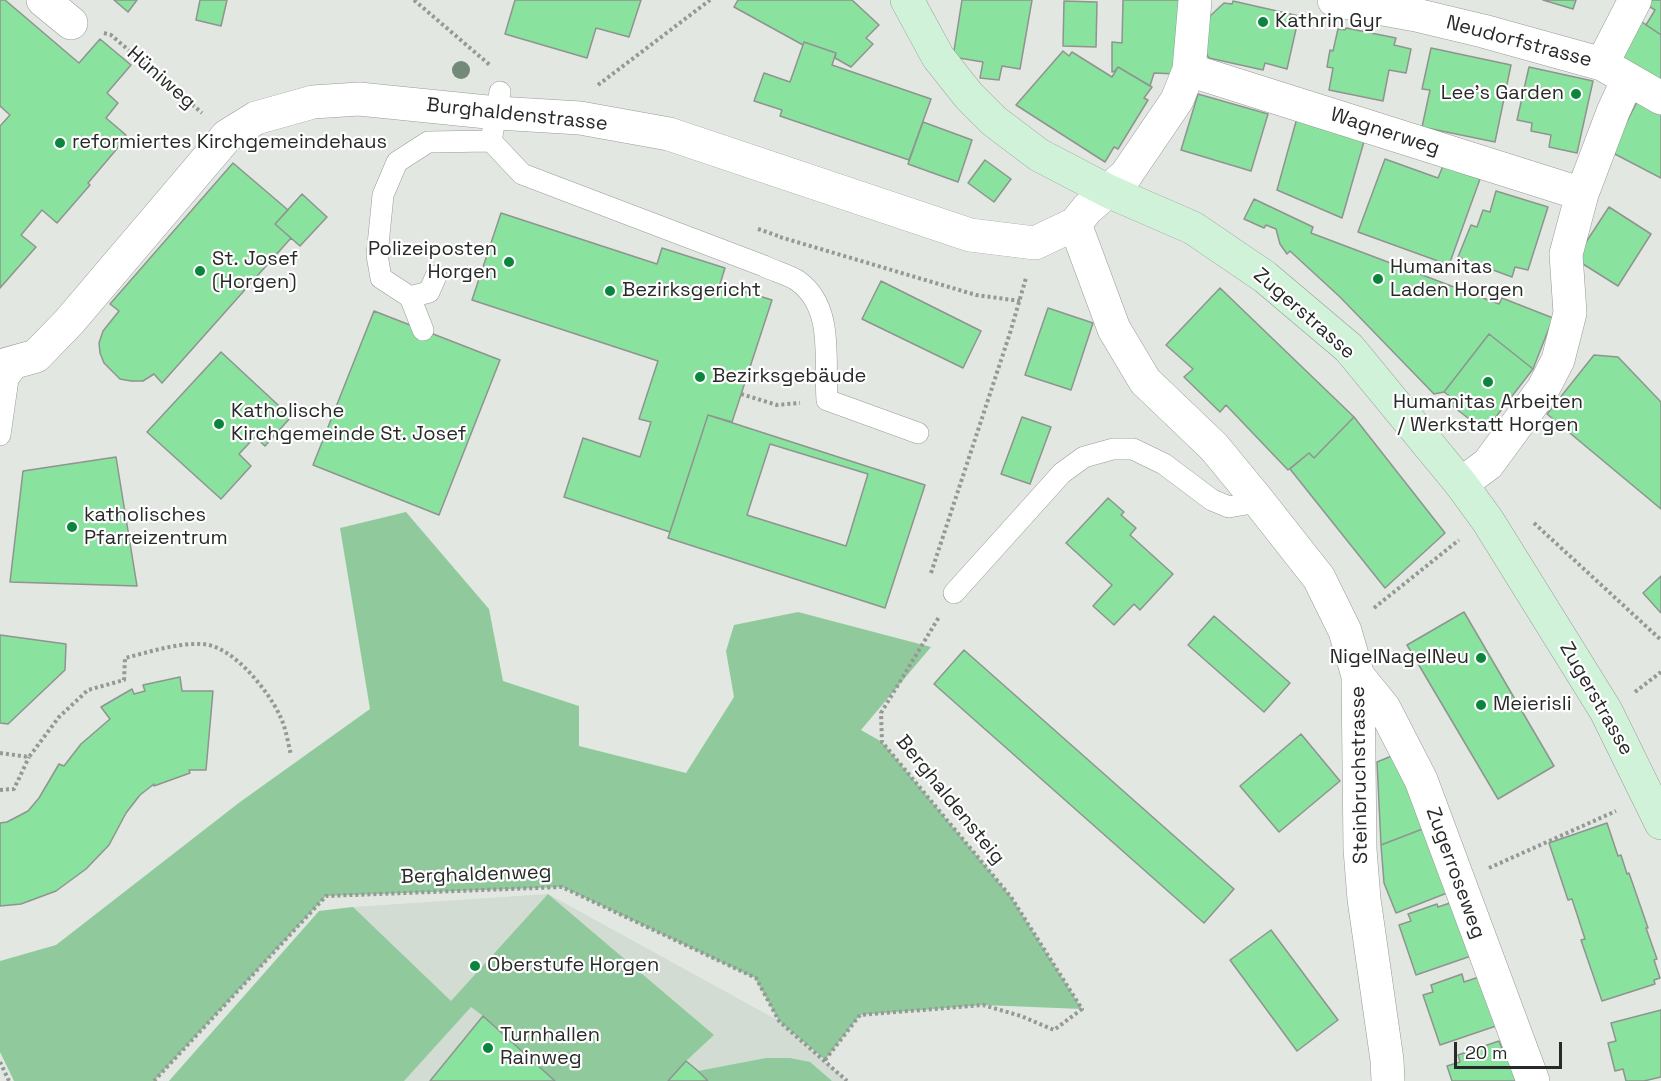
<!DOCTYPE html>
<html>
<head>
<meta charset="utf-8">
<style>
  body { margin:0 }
  #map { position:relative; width:1661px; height:1081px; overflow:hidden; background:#e2e7e2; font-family:"Space Grotesk",sans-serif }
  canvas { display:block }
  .scale { position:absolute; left:1454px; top:1042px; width:108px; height:27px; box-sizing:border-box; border:3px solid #282a28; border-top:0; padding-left:8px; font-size:18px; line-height:21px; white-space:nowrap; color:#282a28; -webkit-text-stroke:4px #fff; paint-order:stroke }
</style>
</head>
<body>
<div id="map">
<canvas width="1661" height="1081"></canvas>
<div class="scale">20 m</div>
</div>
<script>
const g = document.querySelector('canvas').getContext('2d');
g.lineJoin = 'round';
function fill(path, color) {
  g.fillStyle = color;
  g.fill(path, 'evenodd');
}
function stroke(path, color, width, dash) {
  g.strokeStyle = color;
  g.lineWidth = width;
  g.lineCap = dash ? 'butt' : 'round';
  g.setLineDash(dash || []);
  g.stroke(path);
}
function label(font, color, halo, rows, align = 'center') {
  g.font = font + ' "Space Grotesk",sans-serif';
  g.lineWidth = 4.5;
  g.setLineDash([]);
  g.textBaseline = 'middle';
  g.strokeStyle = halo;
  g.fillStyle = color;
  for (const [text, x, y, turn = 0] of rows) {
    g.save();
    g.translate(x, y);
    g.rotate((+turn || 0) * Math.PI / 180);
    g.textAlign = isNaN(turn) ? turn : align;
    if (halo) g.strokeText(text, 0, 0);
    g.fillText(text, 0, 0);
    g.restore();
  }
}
fill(new Path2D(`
  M548,894l231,127 68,60h-678l150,-170 34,-4z`), '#d2dcd3');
fill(new Path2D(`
  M406,512l83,97 14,72 76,25v40l107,27 48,-76 -8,-46 8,-26 64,-13 133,35 -70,83 21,12 129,155 71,112 -99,-4 -123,10 -35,45 -46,-39 -24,-43 -193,-91 -236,9 -172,185h-140l-14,-29v-91l56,-16 184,-143 130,-93 -30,-181z
  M548,894l166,141 -28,26 -18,20h-113l-72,-65 -12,-9 -67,74h-235l150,-170 34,-4 98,94z
  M766,1058h24l20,4 22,19h-123l-11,-10z`), '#90ca9c');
const building = new Path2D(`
  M0,0h5l74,63 21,-24 31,26 -24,28 11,10 -12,15 20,17 -7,8 2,1 -33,39 2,2 -33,38 -15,-13 -21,25 15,12 -36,41v-162l10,-11 -10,-9z
  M114,0h23l-9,12z
  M200,0h27l-6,26 -25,-6z
  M515,0h126l-12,37 -33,-9 -9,30 -82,-24z
  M738,0h114l27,25 -13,13 7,6 -22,23 -16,-9 1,-5 -32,-11 -1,3 -69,-38z
  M962,0h70l-12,69 -18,-3 -3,14 -19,-2 3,-16 -30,-5z
  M1123,0h57l-3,74 -23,-1 -4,13 -32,-19 -3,4 -3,1v-30l10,1z
  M1543,0h33l-3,9z
  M1650,0h11v35l-15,-10 9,-15 -8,-5z
  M1064,1l33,1 -1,45 -33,-1z
  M1233,1l66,15 -12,53 -22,-6 -2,7 -54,-12 -6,-9 7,-33 14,-13 8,1z
  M1639,20l22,15v54l-45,-30z
  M1346,28l50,10 -2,7 17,4 -5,24 -17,-3 -6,31 -54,-11 4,-22 -6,-1 3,-17 3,1 5,-22 7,1z
  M804,42l32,11 -4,12 99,34 -22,61 -129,-44 2,-6 -28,-9 10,-28 26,9z
  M1431,48l80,17 -16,77 -73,-15 8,-37 -8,-1z
  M1063,51l6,5 3,-4 40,25 6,-10 34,20 -8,11 4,2 -30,49 -4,-2 -9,15 -89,-57z
  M1529,67l64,14 -16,72 -28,-6 2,-12 -20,-4 1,-8 -15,-3z
  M1198,94l70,20 -17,57 -70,-21z
  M1638,100l23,13v65l-50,-26z
  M1297,118l68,20 -23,80 -65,-28z
  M923,122l49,18 -14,42 -50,-18z
  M1385,159l53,19 5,-12 37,13 -31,86 -91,-33z
  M985,160l26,19 -17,23 -26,-19z
  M233,163l55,47 -13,14 16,14 -129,145 -8,-9 -11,7h-12l-11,-2 -16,-16 -4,-10 -1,-10 4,-12 16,-20 -9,-7z
  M1496,191l52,16 -20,63 -13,-3 -3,10 -54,-20 13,-32 6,2 6,-17 7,2z
  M302,194l25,23 -27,29 -25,-22z
  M1254,199l59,28 -2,6 188,71 3,-6 51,20 -20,51 -44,-35 -45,58 -10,2 -94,-97 -50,-46 -3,3 -7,-10 -4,-15 -10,-4 -2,3 -20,-9z
  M1609,207l42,27 -33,52 -43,-27z
  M501,213l156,51 5,-16 63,20 -5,16 52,16 -40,122 -24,-7 -38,117 -106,-35 19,-59 57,19 11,-35 -12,-3 19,-58 -186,-61z
  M881,281l100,50 -18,37 -101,-49z
  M1220,288l134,129 -40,41 -5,-5 -21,17 -62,-65 -6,7 -36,-35 9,-8 -27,-24z
  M1048,308l45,15 -22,67 -46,-15z
  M374,311l126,49 -61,155 -126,-50z
  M1489,334l44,35 -48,62 -34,-26 4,-5 -11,-8z
  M221,352l70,65 -26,29 -10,-9 -16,17 12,12 -30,33 -74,-67z
  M1594,355l24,2 43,45v107l-114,-95z
  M708,415l217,70 -40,123 -217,-70zM770,444l98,30 -22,72 -99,-31z
  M1022,417l29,10 -21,57 -29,-10z
  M1354,417l91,116 -60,55 -95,-119 19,-16 5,5z
  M116,457l21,129 -127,-4 13,-111z
  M1108,498l16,14 -3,3 15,13 -6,7 43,39 -33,36 -6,-6 -20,21 -21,-19 19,-21 -46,-42z
  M1661,576v37l-18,-20z
  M1464,612l90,154 -56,33 -91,-154z
  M1214,616l76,67 -26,29 -76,-67z
  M0,635l66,9 -1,26 -57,54 -8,-1z
  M964,650l270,239 -30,34 -270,-239z
  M180,677l2,14h31l-7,79h-17l1,3 -36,13v-2l-14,11 -14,18 -17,32 -23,24 -30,22 -35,13 -21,2v-83l7,-1 21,-11 11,-13 20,-34 5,2 17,-22 29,-25 -9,-12 31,-18 2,5 11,-3 -2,-6z
  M1301,734l39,47 -61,51 -39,-46z
  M1399,753l26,75 -44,17 -4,-83z
  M1607,823l11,33 3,-1 6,19 2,-1 19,55h-2l11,31 -3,1 6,18 -6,2 1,4 -53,17 -21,-61 4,-1 -13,-40 -4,1 -19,-57z
  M1425,828l22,65 -51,20 -12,-30 -3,-38z
  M1450,903l21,53 -55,19 -17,-50 12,-4 -3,-7 29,-10 1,3z
  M1271,930l67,90 -41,31 -67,-91z
  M1462,974l2,8 15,-5 17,49 -56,19 -17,-50 10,-3 -2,-7z
  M1661,1010v67l-17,4h-18l-3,-12 -8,2 -7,-28 8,-2 -5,-18z
  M483,1016l72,65h-125z
  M1499,1041l5,13 3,-1 9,28h-64l-5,-15 13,-4 -2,-7z
  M686,1061l12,10 10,10h-40z`);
fill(building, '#89e29e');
stroke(building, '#8f9490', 1.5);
const service = new Path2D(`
  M491,141l31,33 242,92c10,5 25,9 34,15 37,27 26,79 29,119l91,33
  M436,276l-7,16 -19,5 -29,-19 -4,-23 6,-60 14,-33 31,-20 63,-1 9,-49
  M410,297l13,33
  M0,435l8,-56 14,-19
  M954,593l108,-120 22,-16 29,-8h20l31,15 48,36 17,7 17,-3 10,-6`);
const minor = new Path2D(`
  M43,0l28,23
  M1334,0l82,15 67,16 119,33 59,34
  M1602,64l33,-64
  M1189,70l393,124
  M1075,224l39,105 31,52 69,66 42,51 63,80 26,53 13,45 2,173 4,50 23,161 1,21
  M0,366l36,-10 33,-34 158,-186 29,-18 57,-16 46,-3 138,14 83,5 89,16 301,101 65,8 40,-19 12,-15 39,-34 51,-75 12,-30 6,-70
  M1461,484l27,-20 55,-75 15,-29 12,-47 -4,-59 16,-60 31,-82 15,-33
  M1358,676l26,32 37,72 112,301`);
const secondary = new Path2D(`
  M907,0l31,57 31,39 25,25 45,34 69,36 85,37 72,49 84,71 112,136 27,37 118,190 55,112`);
stroke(service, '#979b97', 22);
stroke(minor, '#979b97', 34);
stroke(secondary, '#979b97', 34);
stroke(new Path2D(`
  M414,0l77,66
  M104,33l7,2 91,78
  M598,85l112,-85
  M758,229l23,8
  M780,237l196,58 44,6
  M741,394l36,11 23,-2
  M1534,523l127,117
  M931,573l79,-240 16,-55
  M1374,608l85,-68
  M1635,692l26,-20
  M0,753l29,4 30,-40 29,-27 36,-10 1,-22c24,-6 51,-15 77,-14 30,1 66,46 78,72 6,12 8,27 11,39
  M0,790l14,-1 15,-32
  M1489,868l127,-57
  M825,1060l35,-45 123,-10 38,11 33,14 28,-21 -71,-112 -129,-155 -1,-29 58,-96
  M0,1062l9,19
  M154,1081l172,-185 236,-9 194,91 23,43 68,60`), '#959995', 4, [3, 3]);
stroke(service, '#fff', 21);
stroke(minor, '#fff', 33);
stroke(secondary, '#cff2d9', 33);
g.fillStyle = '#738a78';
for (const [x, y] of [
  [461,70]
]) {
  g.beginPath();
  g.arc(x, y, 9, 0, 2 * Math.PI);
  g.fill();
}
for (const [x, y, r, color] of [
  [1263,22,6,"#0b843e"],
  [1576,94,6,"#0b843e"],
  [60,143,6,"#0b843e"],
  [509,262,6,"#0b843e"],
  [200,271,6,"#0b843e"],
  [1378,279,6,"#0b843e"],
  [610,291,6,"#0b843e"],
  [700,377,6,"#0b843e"],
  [1488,382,6,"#0b843e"],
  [219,424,6,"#0b843e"],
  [72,527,6,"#0b843e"],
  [1481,658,6,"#0b843e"],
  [1481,705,6,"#0b843e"],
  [475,966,6,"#0b843e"],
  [488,1048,6,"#0b843e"]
]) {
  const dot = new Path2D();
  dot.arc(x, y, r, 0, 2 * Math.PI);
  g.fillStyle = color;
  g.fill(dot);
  stroke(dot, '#fff', 2);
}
label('20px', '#282a28', '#fff', [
  ["Kathrin Gyr",1275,22],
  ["Lee's Garden",1564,94,"right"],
  ["reformiertes Kirchgemeindehaus",72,143],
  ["Polizeiposten",497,250,"right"],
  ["Horgen",497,273,"right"],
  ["St. Josef",212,260],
  ["(Horgen)",212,283],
  ["Humanitas",1390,268],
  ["Laden Horgen",1390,291],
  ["Bezirksgericht",622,291],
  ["Bezirksgebäude",712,377],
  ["Humanitas Arbeiten",1488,403,"center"],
  ["/ Werkstatt Horgen",1488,426,"center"],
  ["Katholische",231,412],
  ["Kirchgemeinde St. Josef",231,435],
  ["katholisches",84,516],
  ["Pfarreizentrum",84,539],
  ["NigelNagelNeu",1469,658,"right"],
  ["Meierisli",1493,705],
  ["Oberstufe Horgen",487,966],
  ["Turnhallen",500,1036],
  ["Rainweg",500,1059]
], 'left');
label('20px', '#282a28', '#fff', [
  ["Neudorfstrasse",1519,42,15],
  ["Hüniweg",161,78,41],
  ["Burghaldenstrasse",517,115,6],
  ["Wagnerweg",1385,132,18],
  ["Zugerstrasse",1304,314,41],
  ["Zugerstrasse",1596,699,60],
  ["Steinbruchstrasse",1360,775,-91],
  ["Berghaldensteig",950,800,51],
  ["Zugerroseweg",1455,873,70],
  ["Berghaldenweg",476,875,-2]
]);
</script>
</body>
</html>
